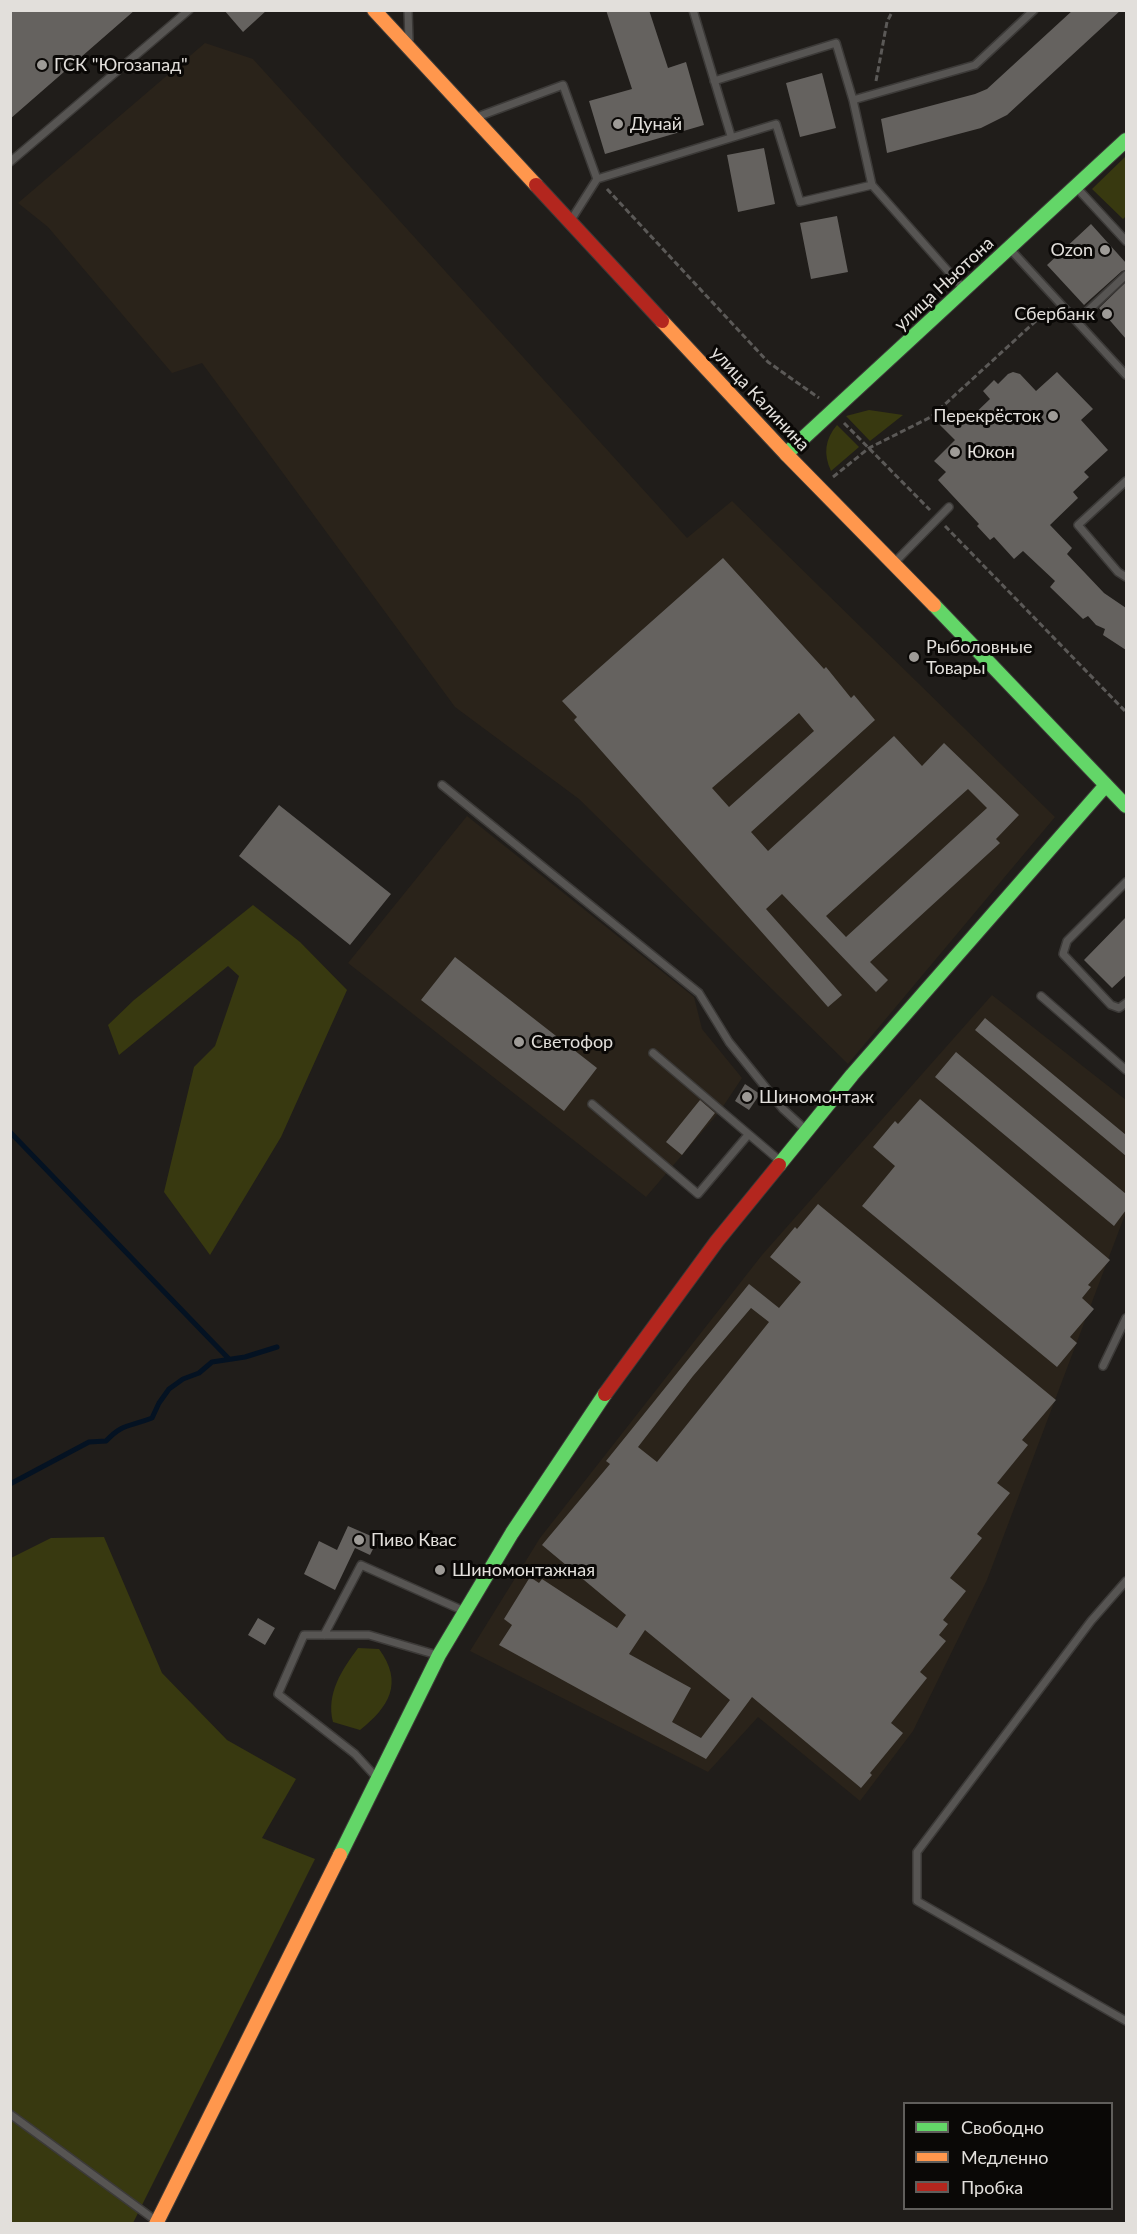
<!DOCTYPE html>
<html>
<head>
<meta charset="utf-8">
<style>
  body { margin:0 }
  #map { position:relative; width:1137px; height:2234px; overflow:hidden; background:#201d1a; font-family:Lato,sans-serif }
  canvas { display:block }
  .frame { position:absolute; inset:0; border:12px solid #e2dfdb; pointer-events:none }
  .legend { position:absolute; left:903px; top:2102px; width:210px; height:108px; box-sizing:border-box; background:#0a0806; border:2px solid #605e5b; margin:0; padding:8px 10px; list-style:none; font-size:18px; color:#e2dfdb }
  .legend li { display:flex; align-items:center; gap:12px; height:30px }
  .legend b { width:30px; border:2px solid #605e5b }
</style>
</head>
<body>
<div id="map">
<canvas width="1137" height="2234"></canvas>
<div class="frame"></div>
<ul class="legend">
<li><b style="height:8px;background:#63d668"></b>Свободно</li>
<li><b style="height:8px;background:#ff974d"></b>Медленно</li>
<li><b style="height:8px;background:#b3261e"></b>Пробка</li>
</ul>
</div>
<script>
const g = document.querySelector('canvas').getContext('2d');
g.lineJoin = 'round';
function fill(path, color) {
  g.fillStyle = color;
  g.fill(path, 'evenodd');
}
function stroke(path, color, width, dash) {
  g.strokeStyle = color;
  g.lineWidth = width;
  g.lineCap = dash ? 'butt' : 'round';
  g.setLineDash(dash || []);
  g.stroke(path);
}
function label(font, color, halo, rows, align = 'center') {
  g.font = font + ' Lato,sans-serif';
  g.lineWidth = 6;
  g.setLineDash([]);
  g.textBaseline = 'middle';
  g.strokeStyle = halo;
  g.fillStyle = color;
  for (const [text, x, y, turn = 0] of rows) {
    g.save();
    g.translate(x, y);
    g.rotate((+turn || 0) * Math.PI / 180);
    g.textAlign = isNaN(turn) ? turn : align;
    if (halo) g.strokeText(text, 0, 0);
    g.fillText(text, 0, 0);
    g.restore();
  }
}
fill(new Path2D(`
  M205,43l48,16 434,479 45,-37 323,316 -207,247 -269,-265 -124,-92 -253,-344 -30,10 -124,-146 -30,-24z
  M467,816l227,181 8,32 40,49 -22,33 -74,86 -298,-234z
  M992,995l134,105v112l-139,368 -74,151 -53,70 -102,-84 -50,55 -238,-121 70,-113 222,-283z`), '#2a231a');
fill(new Path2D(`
  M1126,156v60l-3,3 -31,-30z
  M869,410l34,5 -33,26 -24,-25z
  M837,425l22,22 -28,24c-8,-17 -6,-32 6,-46z
  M253,905l47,37 47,48 -66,147 -71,118 -46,-63 30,-125 21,-21 24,-70 -11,-10 -109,89 -11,-30 26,-25z
  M104,1537l58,136 65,67 69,39 -34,59 53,21 -182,364 -122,1v-666l40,-20z
  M358,1648l21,1c25,34 10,58 -19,81l-27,-8c-7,-29 9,-52 25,-74z`), '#383910');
stroke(new Path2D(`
  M10,1132l219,227
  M10,1484l79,-42 17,-1c17,-18 23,-14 46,-23l7,-15 10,-14 14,-10 16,-6 13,-11 33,-5 32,-10`), '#041222', 5);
fill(new Path2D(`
  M10,10h125l-125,109z
  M224,10h43l-24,22z
  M606,10h43l19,58 18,-6 18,63 -99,29 -16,-53 43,-12z
  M1073,10h48l-114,105 -26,13 -94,25 -6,-34 94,-25 12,-5z
  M822,73l14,55 -36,9 -14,-54z
  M764,148l11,56 -37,8 -11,-57z
  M837,216l11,56 -37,7 -11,-56z
  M1091,224l35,39v7l-4,1 -38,34 -37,-40z
  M1126,282v57l-27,-31z
  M1013,372l7,2 16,17 21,-19 36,37 -12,11 27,30 -24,22 5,5 -16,15 5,6 -28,27 22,23 -5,6 37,39 22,15v42l-23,-15 2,-6 -9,-4 -8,-9 -5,3 -33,-32 5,-6 -32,-30 -9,8 -20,-22 -4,3 -13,-14 2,-2 -41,-44 8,-8 -12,-11 21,-21 -15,-15 13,-14 6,8 3,-3 4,6 24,-23 -7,-8 11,-11 4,4 10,-10z
  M723,558l101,111 2,-2 25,31 3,-3 21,25 -124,112 17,19 126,-115 28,30 22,-23 75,72 -23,24 4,4 -130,119 18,18 -12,12 -94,-98 -16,15 76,86 -14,12 -254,-287 3,-3 -15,-16zM799,713l15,18 -85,76 -17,-19zM968,789l19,19 -141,129 -20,-21z
  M279,805l112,89 -41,51 -111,-89z
  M1126,917v58l-14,13 -28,-28z
  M455,957l142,111 -33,43 -143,-111z
  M985,1018l141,117v21l-151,-126z
  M956,1052l170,142v16l-12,16 -179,-149z
  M745,1084l15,10 -11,16 -14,-9z
  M920,1099l190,161 -22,25 3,2 -9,11 12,11 -24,28 7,6 -20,24 -195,-161 33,-40 -22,-19 22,-26 3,3z
  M700,1100l15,13 -33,42 -16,-13z
  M818,1204l238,196 -34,40 6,5 -31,38 13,10 -33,41 5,4 -32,40 16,13 -23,29 5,4 -9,11 7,6 -26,31 7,6 -36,45 12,10 -33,40 2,2 -11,13 -109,-91 -46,62 -207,-114 13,-20 -8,-6 26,-42 9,6 3,-4 75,49 9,-13 -84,-70 68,-81 -4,-3 143,-177 30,24 22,-26 -31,-25 25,-30 2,2zM751,1308l18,14 -112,140 -19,-15 55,-71zM645,1630l85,70 -29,38 -29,-16 19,-34 -62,-34z
  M348,1526l30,13 -8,16 -15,-7 -20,42 -31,-16 15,-33 18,9z
  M258,1618l17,10 -10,17 -17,-10z`), '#65625f');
const lane = new Path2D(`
  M408,10l1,30
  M693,10l38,126
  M714,81l122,-38 17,57 122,-35 59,-55
  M853,100l19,85
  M477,117l86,-32 34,94
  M10,162l179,-152
  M1077,188l49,53
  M571,220l26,-41 179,-55 24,78 72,-17 91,103
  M1010,249l116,126
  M1077,321l49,-46
  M1126,481l-48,44 40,47 8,5
  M896,561l53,-54
  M442,785l257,208 30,49 54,67 22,20
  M1126,882l-59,59 -4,13 48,51 8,3 7,-5
  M1041,996l85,74
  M653,1053l126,107
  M592,1104l106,90 50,-59
  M1103,1366l23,-48
  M1126,1581l-35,40 -174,231v49l209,120
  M324,1635l37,-70 103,46
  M376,1777l-21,-23 -77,-60 26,-59h65l68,20
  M10,2114l145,106`);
const fast = new Path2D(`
  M786,454l340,-314
  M934,605l192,201
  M779,1165l73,-90 254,-290
  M340,1855l99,-200 73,-122 93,-139`);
const slow = new Path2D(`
  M374,10l162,175
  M662,321l124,133 148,151
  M156,2224l184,-369`);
const jam = new Path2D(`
  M536,185l126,136
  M605,1394l112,-153 62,-76`);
stroke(lane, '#3c3a38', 10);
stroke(fast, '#3c3a38', 16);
stroke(slow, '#3c3a38', 16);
stroke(jam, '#3c3a38', 16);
stroke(new Path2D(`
  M876,81l11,-59 6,-12
  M607,189l161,173 51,36
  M844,423l86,87
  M833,477l36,-29 62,-31 119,-109
  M945,526l181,186`), '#5b5957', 3, [6, 3]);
stroke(lane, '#575553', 7);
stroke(fast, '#63d668', 14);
stroke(slow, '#ff974d', 14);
stroke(jam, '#b3261e', 14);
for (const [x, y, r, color] of [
  [42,65,6,"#9e9b97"],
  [618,124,6,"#9e9b97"],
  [1105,250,6,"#9e9b97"],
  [1107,314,6,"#9e9b97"],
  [1053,416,6,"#9e9b97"],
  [955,452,6,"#9e9b97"],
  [914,657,6,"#9e9b97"],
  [519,1042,6,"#9e9b97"],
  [747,1097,6,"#9e9b97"],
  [359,1540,6,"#9e9b97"],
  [440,1570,6,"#9e9b97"]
]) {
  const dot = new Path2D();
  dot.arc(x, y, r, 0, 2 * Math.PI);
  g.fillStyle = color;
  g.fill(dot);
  stroke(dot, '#0a0806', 2);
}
label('18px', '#e2dfdb', '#0a0806', [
  ["ГСК \"Югозапад\"",54,65],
  ["Дунай",630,124],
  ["Ozon",1093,250,"right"],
  ["Сбербанк",1095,314,"right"],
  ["Перекрёсток",1041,416,"right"],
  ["Юкон",967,452],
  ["Рыболовные",926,647],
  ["Товары",926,668],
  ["Светофор",531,1042],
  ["Шиномонтаж",759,1097],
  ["Пиво Квас",371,1540],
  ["Шиномонтажная",452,1570]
], 'left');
label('18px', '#e2dfdb', '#0a0806', [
  ["улица Ньютона",944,284,-43],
  ["улица Калинина",760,399,47]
]);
</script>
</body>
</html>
